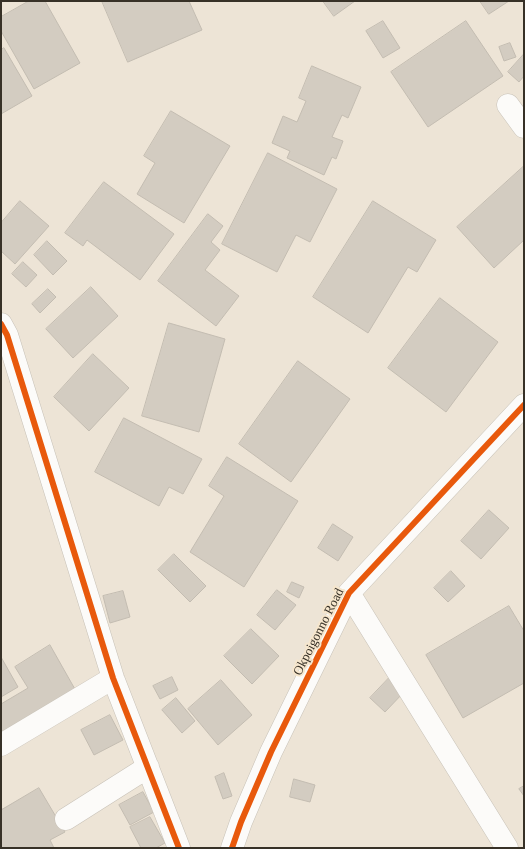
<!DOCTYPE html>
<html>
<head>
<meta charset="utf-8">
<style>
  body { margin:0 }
  #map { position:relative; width:525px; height:849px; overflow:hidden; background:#ede4d6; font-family:Georgia,serif }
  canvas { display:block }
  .frame { position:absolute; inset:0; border:2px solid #373127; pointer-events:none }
</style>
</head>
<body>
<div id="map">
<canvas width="525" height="849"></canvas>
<div class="frame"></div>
</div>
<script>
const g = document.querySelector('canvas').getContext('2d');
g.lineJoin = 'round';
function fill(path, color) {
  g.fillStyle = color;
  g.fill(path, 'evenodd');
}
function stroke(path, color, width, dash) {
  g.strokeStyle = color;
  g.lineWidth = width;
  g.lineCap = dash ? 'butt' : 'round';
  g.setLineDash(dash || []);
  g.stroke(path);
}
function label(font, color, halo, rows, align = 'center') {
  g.font = font + ' Georgia,serif';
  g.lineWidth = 4;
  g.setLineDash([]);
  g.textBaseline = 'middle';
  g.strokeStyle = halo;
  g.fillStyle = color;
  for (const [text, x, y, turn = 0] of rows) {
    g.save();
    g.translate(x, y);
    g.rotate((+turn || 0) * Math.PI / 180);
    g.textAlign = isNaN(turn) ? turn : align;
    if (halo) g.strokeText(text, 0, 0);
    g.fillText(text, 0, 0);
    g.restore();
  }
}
const building = new Path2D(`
  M29,1h16l35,62 -46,26 -33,-58v-14z
  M102,1h87l13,29 -74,32z
  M323,1h32l-21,15z
  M480,1h29l-20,13z
  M383,21l17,27 -17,10 -17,-27z
  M466,21l37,55 -75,51 -37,-55z
  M510,43l6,14 -12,4 -5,-14z
  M4,48l28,48 -31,18v-64z
  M524,54v22l-5,6 -11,-10z
  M312,66l49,21 -13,31 -6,-3 -10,22 11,4 -7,18 -4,-2 -8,18 -37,-17 3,-7 -18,-8 11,-27 14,6 9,-21 -7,-3z
  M171,111l59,35 -46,77 -47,-29 18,-31 -11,-7z
  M268,153l69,36 -27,53 -14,-7 -19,37 -55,-28z
  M524,166v74l-30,28 -37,-41z
  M104,182l70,52 -34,46 -53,-40 -4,6 -18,-13z
  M20,201l29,25 -34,38 -14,-13v-28z
  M373,201l63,39 -19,32 -9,-5 -40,66 -55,-36z
  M208,214l15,12 -12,16 9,8 -15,20 34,26 -23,30 -58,-45z
  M47,241l20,20 -14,14 -19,-20z
  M23,262l14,13 -11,12 -14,-13z
  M91,287l27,29 -45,42 -27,-29z
  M48,289l8,8 -16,16 -8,-9z
  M440,298l58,44 -52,70 -58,-44z
  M169,323l56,16 -26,93 -57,-16z
  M93,354l36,34 -40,43 -35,-34z
  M298,361l52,38 -59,83 -52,-38z
  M124,418l78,41 -19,35 -14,-7 -10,19 -64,-34z
  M227,457l71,44 -54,86 -54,-35 34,-56 -15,-10z
  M489,510l20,18 -28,31 -20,-18z
  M333,524l20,13 -15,24 -20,-13z
  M174,554l32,32 -16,16 -32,-32z
  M451,571l14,15 -17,16 -14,-14z
  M292,582l12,5 -5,11 -12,-6z
  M277,590l19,15 -21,25 -18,-15z
  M123,591l7,26 -20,6 -7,-27z
  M509,606l15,25v52l-61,35 -37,-63z
  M251,629l28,27 -27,28 -28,-28z
  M50,645l26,46 -75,44v-31l27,-16 -13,-21z
  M1,657l17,30 -17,10z
  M172,677l6,13 -18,9 -7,-13z
  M390,677l15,14 -20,21 -15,-14z
  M221,680l31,35 -34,30 -30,-36z
  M176,698l19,23 -13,12 -20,-23z
  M110,715l13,25 -29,15 -13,-25z
  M224,773l8,23 -9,3 -8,-22z
  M294,779l21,6 -5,17 -20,-5z
  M524,786v10l-5,-7z
  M39,788l26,44 -15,8 4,8h-53v-41l1,2z
  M143,792l11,20 -24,13 -11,-20z
  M150,817l15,26 -9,5h-15l-11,-21z`);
fill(building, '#d3ccc1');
stroke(building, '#c3bcb1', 1);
const minor = new Path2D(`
  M508,105l16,22
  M1,324l6,11 106,343 66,170
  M349,593l158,255
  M1,745l112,-67
  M66,819l82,-52
  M232,848l9,-26 30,-70 78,-159 175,-188`);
stroke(minor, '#c7c1b7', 23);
stroke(minor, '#fcfbf9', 22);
stroke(new Path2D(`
  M1,324l6,11 106,343 66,170
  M232,848l9,-26 30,-70 78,-159 175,-188`), '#e8590c', 6);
label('13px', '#373127', '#f6e6cd', [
  ["Okpoigonno Road",319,632,-63]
]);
</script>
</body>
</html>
